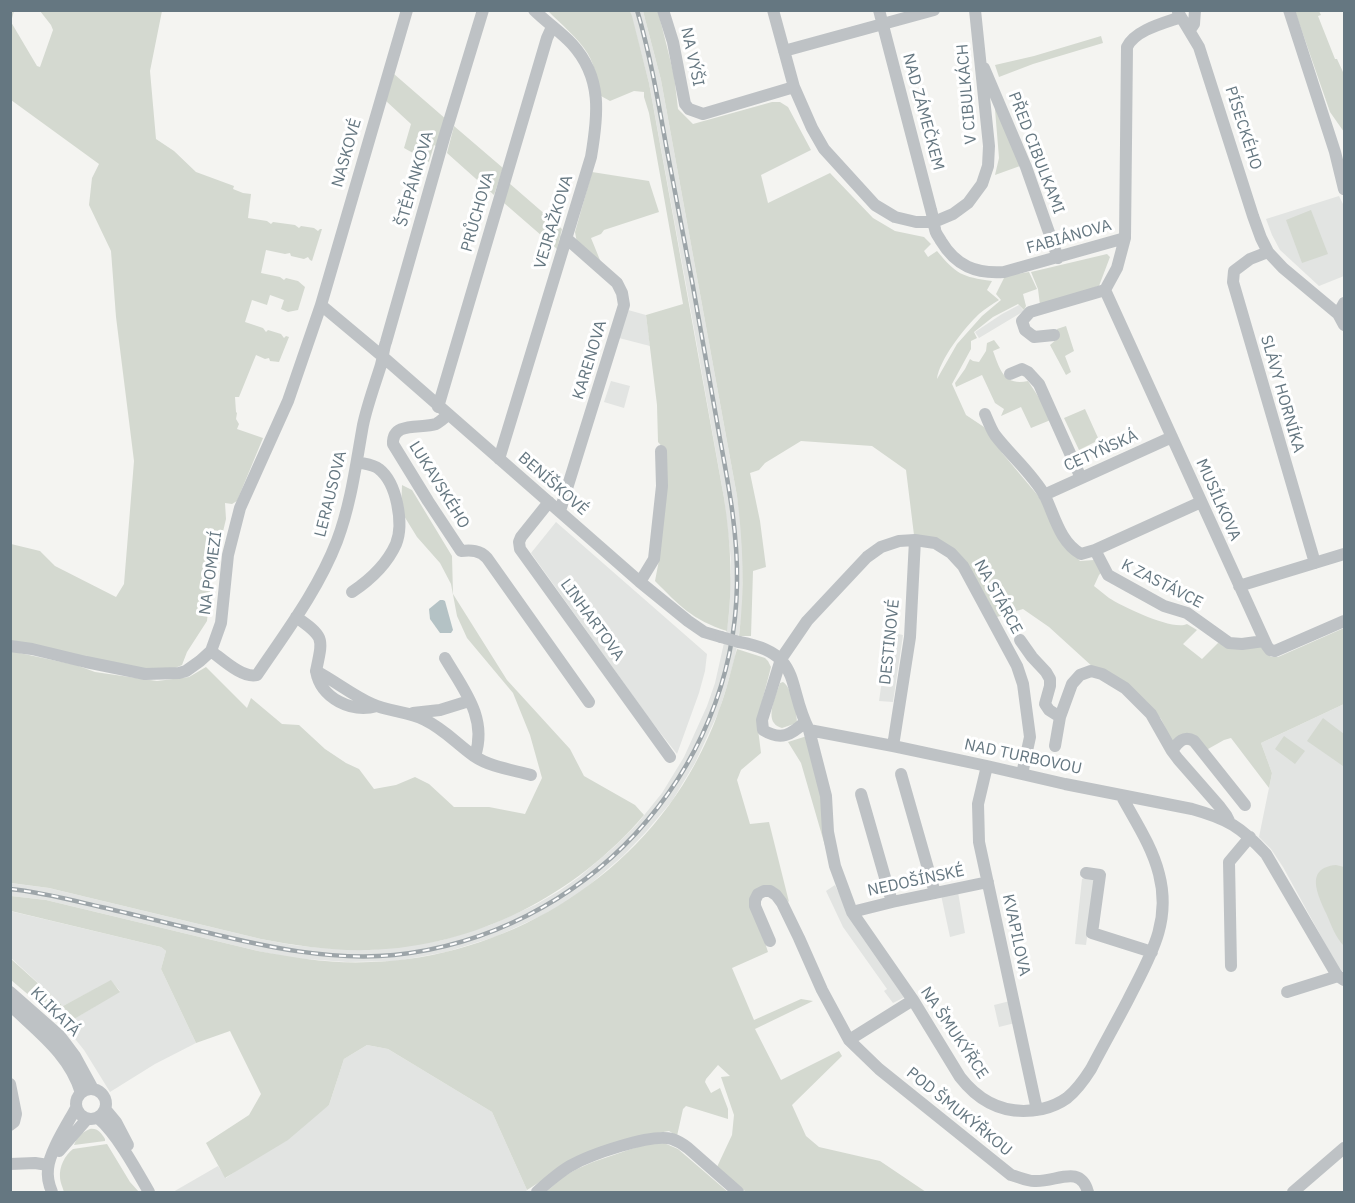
<!DOCTYPE html>
<html>
<head>
<meta charset="utf-8">
<style>
  body { margin:0 }
  #map { position:relative; width:1355px; height:1203px; overflow:hidden; background:#f4f4f1; font-family:"IBM Plex Sans",sans-serif }
  canvas { display:block }
  .frame { position:absolute; inset:0; border:12px solid #657781; pointer-events:none }
</style>
</head>
<body>
<div id="map">
<canvas width="1355" height="1203"></canvas>
<div class="frame"></div>
</div>
<script>
const g = document.querySelector('canvas').getContext('2d');
g.lineJoin = 'round';
function fill(path, color) {
  g.fillStyle = color;
  g.fill(path, 'evenodd');
}
function stroke(path, color, width, dash) {
  g.strokeStyle = color;
  g.lineWidth = width;
  g.lineCap = dash ? 'butt' : 'round';
  g.setLineDash(dash || []);
  g.stroke(path);
}
function label(font, color, halo, rows, align = 'center') {
  g.font = font + ' "IBM Plex Sans",sans-serif';
  g.lineWidth = 6;
  g.setLineDash([]);
  g.textBaseline = 'middle';
  g.strokeStyle = halo;
  g.fillStyle = color;
  for (const [text, x, y, turn = 0] of rows) {
    g.save();
    g.translate(x, y);
    g.rotate((+turn || 0) * Math.PI / 180);
    g.textAlign = isNaN(turn) ? turn : align;
    if (halo) g.strokeText(text, 0, 0);
    g.fillText(text, 0, 0);
    g.restore();
  }
}
fill(new Path2D(`
  M630,11h13l18,69 76,416 5,34 1,30 -1,55 -7,42 -8,29 -8,25 -24,52 -23,38 -26,31 -23,24 -37,32 -20,14 -25,14 -46,21 -49,15 -49,9 -50,1 -56,-4 -33,-7 -212,-51 -35,-4 -1,-13 39,5 212,51 32,6 28,3 49,2 50,-6 23,-4 47,-15 45,-20 24,-14 20,-14 35,-30 23,-23 25,-31 22,-36 23,-51 8,-23 11,-49 3,-20 2,-54 -7,-62 -33,-186 -42,-229z
  M1339,196l5,10v70l-25,10 -39,-36 -8,-15 -6,-16z
  M1019,305l5,6 -45,27 -4,-6 27,-18z
  M628,310l18,5 4,31 -31,-8z
  M611,381l19,5 -6,22 -20,-6z
  M556,522l151,132 -2,17 -6,22 -22,61 -29,-37 -117,-164z
  M889,632l14,3 -10,67 -14,-1z
  M1344,704v268l-5,-3 -56,-102 -12,-18 -12,-12 13,-64 -11,-30z
  M1084,878l11,1 -9,66 -11,-1 7,-65z
  M835,885l10,21 60,91 -12,6 -9,-12 3,-2 -44,-62 -17,-36z
  M958,892l7,41 -15,4 -9,-42z
  M10,911l151,36 5,4 -5,18 35,74 -41,21 -45,28 -26,-42 -20,-25 56,-34 -9,-10 -48,25 -52,-48z
  M1010,1001l5,22 -16,4 -5,-22z
  M367,1045l21,4 104,63 35,78 -2,2h-352l45,-26 8,12 103,-73 15,-46z`), '#e2e4e2');
fill(new Path2D(`
  M10,11h4l-3,11 26,44 3,1 13,-37 -2,-5 -11,-14h122l-12,60 6,68 18,12 22,21 38,14 -1,3 10,4 8,1 -3,24 19,3 4,3 2,-2 22,3 4,3 2,-2 13,2 4,3 2,-2h2l-10,32 -2,-1 -2,-3 -4,2 -13,-3 -1,-3 -5,1 -19,-4 -5,23 19,4 4,3 2,-2 12,3 7,6 -7,23 -10,2 -7,-3 3,-9 -14,-5 -3,10 -15,-5 -7,22 18,6 3,4 2,-2 13,4 3,4 2,-2 3,1 -10,25 -9,-1 -1,-3 -4,1 -9,-4 -17,42h-4l1,15 1,1 -1,6 3,5 -2,5 26,9 -26,63 -5,3 -7,-1 1,16 -15,63 -4,39 -20,31 -5,13 -16,7 -44,-5 -111,-23v-100l29,7 15,15 61,31 8,-13 10,-123 -18,-144 -5,-66 -22,-46 3,-27 7,-14 -88,-64z
  M548,11h82l2,5 17,67 75,415c7,45 9,88 3,133 -35,-11 -48,-26 -72,-50l4,-21 6,-110 -7,-8 -1,-37 -11,-90 37,-11 -34,-191 -5,-16v-5l-10,-1 -24,10 -9,-5c-3,-13 -6,-30 -13,-42 -10,-16 -27,-30 -40,-43z
  M643,11h15l16,64 4,34 15,15 79,-22h8l8,5 23,43 -50,25 7,28 62,-30 43,45 22,13 29,6 7,7 -7,7 4,6 9,-6c19,23 25,26 55,30l-5,9 12,10c-7,4 -14,9 -20,14 -14,13 -40,46 -42,65l20,-35 25,-28 19,-16 -5,-6 9,-18 24,-4 8,17 -14,5 3,12 -2,4 -6,-6 -25,13 -19,15 3,6 -6,3v8l-19,35 14,31 18,12 19,27 37,44 21,44 19,19 14,-1 7,13 -2,2 -5,11c5,4 10,8 15,12 14,9 64,33 78,26l10,6 -14,14 19,15 16,-16 14,3 27,-1 12,12h7l66,-29v76l-83,39 11,30 -3,15 -38,-50 -7,2 -16,9 -36,-7 -11,-23 -15,-18 -52,-33 -45,-41 -26,-18 -26,8 -31,-56 -52,-26 -8,-65 -34,-24 -71,-5 -36,22 -6,7 -9,3 10,48 6,46 -13,4 -2,65h-12c6,-47 4,-93 -2,-140l-76,-416z
  M1295,11h24l2,4 -3,1 17,43h2l6,13h1v60l-14,-20z
  M1101,36l2,7 -70,21 -34,13 -4,-12 39,-9z
  M394,74l53,46 -8,28 -5,-3 -5,17 -25,-14 7,-24 -25,-23z
  M994,97l26,69 -25,9 4,-17z
  M454,126l49,42 -9,27 -47,-42z
  M592,172l57,9 10,31 -55,18 -3,4 -10,4 11,27 -25,-22 -2,-11z
  M509,183l53,46 -5,20 -53,-46z
  M1311,210l17,44 -26,9 -16,-43z
  M1107,254l3,3 -11,29 -59,19 -2,-16 -7,-17z
  M1066,326l8,25 -9,5 6,16 -5,3 -16,-30 8,-7 -1,-9z
  M994,340l6,8 -7,3c7,19 11,35 35,30l25,38 -22,9 -10,-21 -20,9 3,-7 -9,-6 -13,-28 -26,12 -1,-4 10,-14 5,-10 3,2 6,1 7,-11 1,-8z
  M1085,409l14,31 -20,10 -15,-32z
  M402,485l10,5 40,66 1,38 54,86 63,69 14,27 51,29 9,10c-68,80 -169,132 -275,135 -36,1 -72,-4 -108,-11l-212,-51 -38,-5 -1,-232 66,14 19,7 62,9 32,-4 17,-10 41,41 4,-10 31,26 17,1 26,24 21,14 13,6 15,20 22,-4 19,-8 14,7 25,23h35l36,7 17,-36 -12,-43 -17,-42 -46,-55 -10,-22 -6,-32 -11,-21 -23,-26 -16,-26z
  M737,649l28,9 3,3 3,6 -14,54 4,32 -20,17 -4,10 13,44 19,-2 20,80 -12,-11 -25,11 16,50 -36,16 22,52 47,-21 12,2 -58,28 26,51 58,-29 3,5 -50,49 14,31 13,11 61,14 46,31h-180l-29,-25 15,-32 2,-20 -13,-38 9,-1 -12,-11 -12,14 -1,3 6,11 9,-5 8,21v10l-42,-13 -3,3 -6,27 -8,-5 -22,4 -74,26 -46,29 -35,-78 -104,-63 -21,-4 -23,14 -15,46 -41,35 -63,38 -19,-35 43,-28 12,-21 -31,-63 -34,12 -35,-74 5,-18 -5,-4 -150,-36v-15l35,4 212,51c37,7 75,13 113,11 132,-4 261,-81 324,-198 9,-17 18,-36 24,-54 8,-20 12,-41 18,-61z
  M783,682c9,6 14,30 14,41l-15,5c-3,-1 -6,-2 -8,-5 -7,-9 3,-31 6,-40z
  M1323,718l21,16v30l-1,2 -36,-25z
  M807,736l16,59 7,68 -29,-100 -13,-21z
  M1284,736l21,15 -10,13 -20,-15z
  M1336,865l8,2v79c-9,-9 -13,-22 -18,-33 -8,-18 -22,-45 10,-48z
  M10,958l53,48 48,-26 9,12 -56,33 -53,-45z
  M90,1129c8,-1 11,4 15,10v2l-31,4c3,-8 8,-13 16,-16z
  M664,1143l14,6 50,43h-182l18,-16 13,-7 16,-7 53,-18z
  M107,1144l23,38 9,10h-75c-1,-4 -4,-10 -4,-15 -1,-10 5,-22 13,-28z`), '#d4d9d0');
fill(new Path2D(`
  M440,600h3l2,1 8,29 -2,3h-11l-10,-14 -1,-10z`), '#b4c2c5');
stroke(new Path2D(`
  M663,10l10,32 12,62 4,5 14,5 91,-27
  M773,10l21,77 18,41 12,21 51,56 20,12 21,5h18l19,-8 15,-11 14,-19 6,-18 1,-20 -14,-136
  M879,10l52,200c2,6 2,13 4,19 0,4 4,8 6,12 15,25 35,33 63,31l121,-34
  M1289,10l46,142 9,37
  M1178,12l21,35 54,169 8,22 7,14 15,16 55,46 6,11
  M1190,30l4,-6 1,-14
  M784,51l150,-41
  M984,68l42,99 32,91
  M1268,252l-18,7 -16,12 -1,11 82,281
  M1105,290l162,356 3,4 5,1 69,-30
  M321,305l61,51 258,226 48,39 16,11 17,5
  M1338,314l6,-11
  M1054,335l-20,2 -9,-7 -3,-9 8,-9 75,-22 12,-22 8,-30 2,-191c8,-17 37,-24 54,-30
  M1010,374l12,-5 6,3 11,12 42,94
  M438,407l109,-369 5,-11
  M985,414c3,7 6,15 10,21 16,21 37,38 50,61 10,21 15,46 36,58l14,-4 106,-48
  M448,415c-4,3 -8,7 -12,9 -15,5 -44,-3 -43,20l35,57 33,50c10,-1 19,-1 26,7l102,144
  M499,459l92,-302c7,-41 12,-79 -19,-113 -11,-12 -26,-22 -38,-34
  M1044,495l128,-58
  M549,502l-28,35 -2,5 1,7 150,208
  M560,511l64,-206 -2,-12 -5,-10 -51,-45
  M1095,550l13,25 56,31 23,7 42,30 13,1 22,-3
  M640,582l14,-23 8,-73 -1,-35
  M1239,586l105,-32
  M352,592c18,-12 35,-28 44,-48 8,-20 1,-61 -17,-75 -6,-5 -14,-5 -22,-7
  M296,617c29,20 27,21 20,54 19,10 36,24 56,33 17,8 37,7 53,16 19,9 32,24 49,36 16,11 39,14 57,19
  M1020,640l12,17 14,15 4,7v7l-5,18 4,6 11,7 -5,29
  M739,642c65,11 47,44 70,88l17,66 2,36 7,34 17,46 61,88 47,77c21,27 48,39 82,32 9,-2 18,-6 25,-11 10,-8 17,-18 24,-29 12,-23 25,-46 37,-69 21,-42 44,-77 31,-126 -7,-28 -24,-53 -38,-79
  M10,646l22,3 54,13 59,12 34,-1 7,-2 14,-10 11,-10 10,-28 7,-68 12,-47 48,-107 33,-96 86,-295
  M211,651c11,8 32,28 46,24 29,-43 61,-85 80,-134 14,-37 19,-77 26,-116 4,-19 11,-38 17,-57 3,-8 3,-18 6,-26l58,-204 39,-128
  M445,658c18,31 43,60 30,98
  M316,671c5,28 36,42 61,35
  M413,713l27,-3 29,-9
  M1060,717l12,-33 8,-9 11,-4 11,3 23,14 26,26 21,37
  M805,722c-14,13 -24,19 -42,8l-1,-10 19,-61 26,-38 60,-64 14,-10 18,-6 16,-1 20,3 16,10 12,13 54,100 6,18 7,53 -8,37
  M809,730l84,16 94,20 78,18 127,25c36,10 49,18 74,45l69,118 3,4 6,4
  M893,746l17,-109 5,-97
  M987,766l-9,38 1,38 58,268
  M901,774l34,119
  M861,794l31,108
  M1229,821l-3,-6 -6,-8 -42,-48 -6,-8c6,-9 12,-16 22,-10l51,64
  M1086,873l14,2 -8,58 60,19
  M852,912l40,-10 96,-20
  M770,941l-15,-35v-6l3,-6 6,-3h6l6,4 6,8 17,35 23,52 27,50 30,29 132,106c8,2 16,6 23,6 21,2 46,-18 54,11
  M1231,966l-2,-104 21,-25
  M10,992l50,44 15,20 18,33
  M1287,992l51,-16
  M10,1005c28,27 60,50 71,88
  M849,1040l64,-40
  M10,1084l6,30 -2,8 -4,3
  M76 1104a15 15 0 1 1 30 0a15 15 0 1 1-30 0Z
  M106,1110l10,12 12,23
  M98,1118c19,16 39,53 51,74
  M59,1151l28,-32
  M10,1164l25,-1 13,2
  M52,1192c-3,-7 -5,-15 -4,-23 1,-17 20,-46 28,-61
  M537,1192c10,-9 21,-19 33,-26 19,-11 81,-33 102,-27 6,2 11,5 16,9l50,44
  M1293,1192l51,-44`), '#bec2c5', 12);
const rail = new Path2D(`
  M10,889c31,3 61,11 91,18 35,8 69,17 104,25 62,15 125,29 189,23 190,-20 340,-180 343,-371 1,-49 -8,-97 -17,-145 -9,-53 -19,-105 -28,-158 -9,-45 -17,-91 -26,-136 -8,-45 -16,-91 -29,-135`);
stroke(rail, '#9da5a9', 4.5);
stroke(rail, '#fff', 2, [7]);
stroke(new Path2D(`
  M721,637l18,5`), '#bec2c5', 12);
label('16px', '#657781', '#fff', [
  ["NA VÝŠI",692,57,78],
  ["V CIBULKÁCH",967,94,-95],
  ["NAD ZÁMEČKEM",923,112,75],
  ["PÍSECKÉHO",1243,128,72],
  ["NASKOVÉ",347,153,-74],
  ["PŘED CIBULKAMI",1036,153,69],
  ["ŠTĚPÁNKOVA",415,179,-74],
  ["PRŮCHOVA",478,212,-74],
  ["VEJRAŽKOVA",554,222,-73],
  ["FABIÁNOVA",1069,237,-16],
  ["KARENOVA",590,360,-73],
  ["SLÁVY HORNÍKA",1282,394,74],
  ["CETYŇSKÁ",1101,451,-24],
  ["BENÍŠKOVÉ",553,484,41],
  ["LUKAVSKÉHO",439,485,58],
  ["LERAUSOVA",331,494,-76],
  ["MUSÍLKOVA",1218,500,66],
  ["NA POMEZÍ",211,573,-82],
  ["K ZASTÁVCE",1162,584,27],
  ["NA STÁRCE",998,597,61],
  ["LINHARTOVA",592,620,54],
  ["DESTINOVÉ",890,642,-84],
  ["NAD TURBOVOU",1023,757,12],
  ["NEDOŠÍNSKÉ",916,881,-12],
  ["KVAPILOVA",1016,935,78],
  ["KLIKATÁ",55,1012,45],
  ["NA ŠMUKÝŘCE",954,1033,56],
  ["POD ŠMUKÝŘKOU",959,1112,39]
]);
</script>
</body>
</html>
